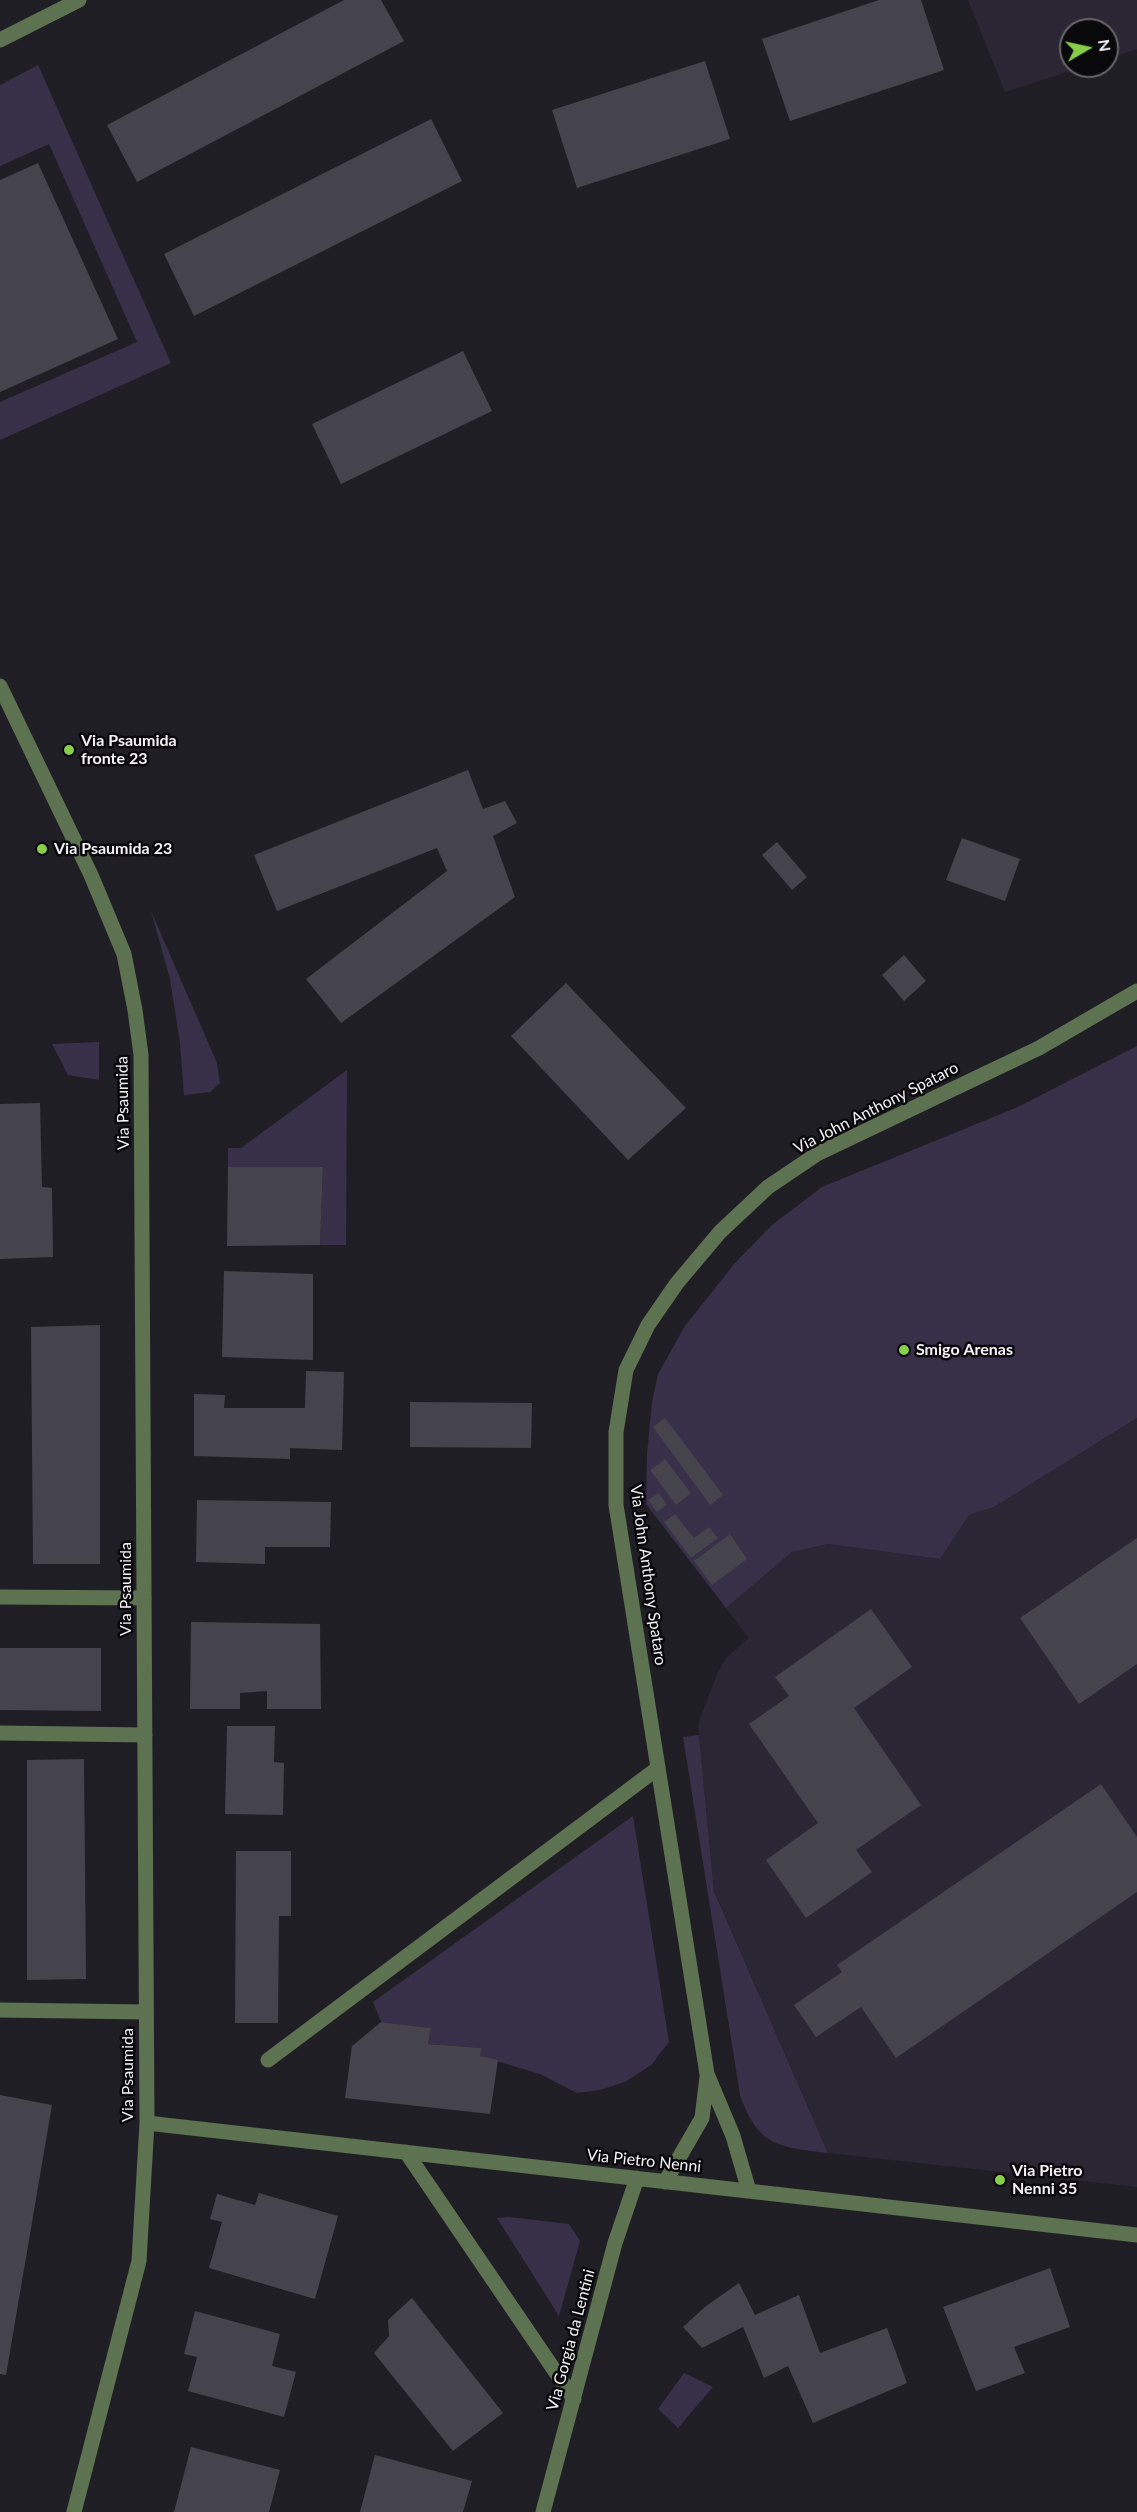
<!DOCTYPE html>
<html>
<head>
<meta charset="utf-8">
<style>
  body { margin:0 }
  #map { position:relative; width:1137px; height:2512px; overflow:hidden; background:#201e25; font-family:Lato,sans-serif }
  canvas { display:block }
  .north { position:absolute; left:1059px; top:18px; width:60px; height:60px; box-sizing:border-box; background:#09080b; border:2px solid #676669; border-radius:50%; rotate:81deg; font-size:16px; font-weight:700; line-height:24px; text-align:center; color:#f4f2f7 }
  .north::after { content:''; display:block; margin:auto; width:21px; height:27px; background:#87cf4b; clip-path:polygon(50% 0,100% 100%,50% 72%,0 100%) }
</style>
</head>
<body>
<div id="map">
<canvas width="1137" height="2512"></canvas>
<div class="north">N</div>
</div>
<script>
const g = document.querySelector('canvas').getContext('2d');
g.lineJoin = 'round';
function fill(path, color) {
  g.fillStyle = color;
  g.fill(path, 'evenodd');
}
function stroke(path, color, width, dash) {
  g.strokeStyle = color;
  g.lineWidth = width;
  g.lineCap = dash ? 'butt' : 'round';
  g.setLineDash(dash || []);
  g.stroke(path);
}
function label(font, color, halo, rows, align = 'center') {
  g.font = font + ' Lato,sans-serif';
  g.lineWidth = 5;
  g.setLineDash([]);
  g.textBaseline = 'middle';
  g.strokeStyle = halo;
  g.fillStyle = color;
  for (const [text, x, y, turn = 0] of rows) {
    g.save();
    g.translate(x, y);
    g.rotate((+turn || 0) * Math.PI / 180);
    g.textAlign = isNaN(turn) ? turn : align;
    if (halo) g.strokeText(text, 0, 0);
    g.fillText(text, 0, 0);
    g.restore();
  }
}
fill(new Path2D(`
  M968,0h169v49l-30,10v-29h-36v36h14l-80,26z
  M1137,1418v769l-309,-34 -114,-263 -16,-166 20,-52 9,-15 22,-19 -23,-30 66,-56 36,-8 111,15 30,-44 25,-8z`), '#2a2633');
fill(new Path2D(`
  M38,65l133,298 -171,77v-38l137,-60 -88,-198 -49,22v-81z
  M151,911l66,152 3,20 -10,9 -26,3 -4,-52 -10,-64z
  M99,1042v38l-31,-5 -16,-31z
  M1137,1046v372l-143,89 -25,8 -29,44 -112,-15 -36,8 -66,56 -80,-104 1,-50 5,-52 6,-28 27,-48 50,-63 37,-38 50,-38 196,-80z
  M347,1070l-1,175h-26l3,-78h-95v-19h13z
  M699,1735l15,156 114,262c-50,-6 -70,-7 -88,-58l-57,-358z
  M633,1816l36,226 -18,23 -26,17 -25,8 -23,3 -37,-19 -60,-18 1,-8 -53,-4 3,-16 -50,-6 -8,-20z
  M509,2217l60,7 11,17 -21,75 -62,-98z
  M684,2373l29,14 -35,41 -20,-19z`), '#382f48');
fill(new Path2D(`
  M344,0h37l23,41 -267,141 -30,-57z
  M879,0h42l23,70 -154,51 -28,-82z
  M705,61l25,78 -153,49 -25,-78z
  M431,119l31,62 -268,135 -30,-62z
  M38,163l80,176 -118,53v-212z
  M463,351l29,60 -151,73 -29,-60z
  M468,770l15,39 22,-8 12,22 -24,13 22,61 -174,126 -35,-44 141,-108 -10,-23 -160,63 -23,-56z
  M962,838l58,21 -15,42 -59,-21z
  M777,842l30,35 -15,13 -30,-35z
  M904,955l22,26 -22,20 -22,-26z
  M566,983l120,125 -58,52 -117,-124z
  M40,1103l2,84 10,1 1,69 -53,2v-155z
  M228,1167h95l-3,78 -93,1z
  M224,1271l89,3v86l-91,-3z
  M100,1325v239h-67l-2,-237z
  M306,1371l38,1 -2,78 -52,-2v11l-96,-3v-62l31,1 -1,13h81z
  M410,1402l122,1 -1,45 -121,-1z
  M665,1418l58,77 -13,10 -57,-78z
  M665,1459l26,34 -15,12 -26,-35z
  M659,1493l8,12 -10,7 -9,-12z
  M197,1500l134,2 -1,45h-65v17l-69,-2z
  M675,1514l19,24 15,-11 9,11 -27,20 -27,-36z
  M730,1534l17,25 -35,26 -18,-24z
  M1137,1538v126l-58,40 -59,-86z
  M871,1609l41,58 -58,41 67,97 -65,45 16,22 -66,46 -40,-58 52,-37 -69,-99 40,-28 -14,-19z
  M191,1622l129,2 1,85h-54v-18l-27,2v16h-50z
  M0,1648h101v63l-101,-1z
  M227,1726h48l-1,36 10,1 -1,52 -58,-1z
  M84,1759l2,220 -59,1v-220z
  M1101,1784l36,53v55l-241,166 -35,-51 -45,30 -22,-32 48,-33 -5,-7z
  M236,1851h55v65h-12l-1,107h-43z
  M381,2022l50,6 -3,16 54,4 -2,8 18,4 -8,54 -145,-16 7,-52z
  M0,2095l52,10 -46,270 -6,-1z
  M259,2193l79,23 -23,83 -106,-31 13,-46 -12,-3 7,-25 38,11z
  M1050,2268l20,59 -56,20 11,26 -49,18 -33,-84z
  M739,2283l16,32 44,-20 21,58 67,-25 20,55 -94,40 -25,-57 -24,12 -21,-51 -41,21 -19,-21 23,-21z
  M412,2298l91,115 -50,38 -79,-98 15,-17 -1,-16z
  M195,2311l85,23 -8,32 24,6 -12,45 -96,-26 9,-34 -13,-3z
  M191,2447l89,23 -11,42h-95z
  M375,2455l97,26 -9,31h-103z`), '#45434b');
stroke(new Path2D(`
  M0,1597l144,1
  M0,1733l145,2
  M0,2010l146,2`), '#5d7250', 15);
stroke(new Path2D(`
  M0,40l79,-40
  M0,686l91,189 33,79 11,56 6,45 6,1068 -8,138 -65,251
  M268,2060l390,-292
  M147,2123l990,112
  M406,2152l168,247
  M665,2182l37,-64 5,-41
  M749,2191l-16,-55 -26,-62 -91,-569v-73l10,-62 22,-45 29,-42 43,-51 48,-45 49,-33 222,-106 98,-57
  M543,2512l72,-269 22,-65`), '#5d7250', 15);
for (const [x, y, r, color] of [
  [69,750,6,"#87cf4b"],
  [42,849,6,"#87cf4b"],
  [904,1350,6,"#87cf4b"],
  [1000,2180,6,"#87cf4b"]
]) {
  const dot = new Path2D();
  dot.arc(x, y, r, 0, 2 * Math.PI);
  g.fillStyle = color;
  g.fill(dot);
  stroke(dot, '#09080b', 2);
}
label('bold 16px', '#f4f2f7', '#09080b', [
  ["Via Psaumida",81,741],
  ["fronte 23",81,759],
  ["Via Psaumida 23",54,849],
  ["Smigo Arenas",916,1350],
  ["Via Pietro",1012,2171],
  ["Nenni 35",1012,2189]
], 'left');
label('16px', '#f4f2f7', '#09080b', [
  ["Via Psaumida",123,1103,-91],
  ["Via John Anthony Spataro",876,1108,-27],
  ["Via John Anthony Spataro",648,1575,82],
  ["Via Psaumida",126,1589,-90],
  ["Via Psaumida",128,2075,-90],
  ["Via Pietro Nenni",644,2161,6],
  ["Via Gorgia da Lentini",571,2340,-75]
]);
</script>
</body>
</html>
